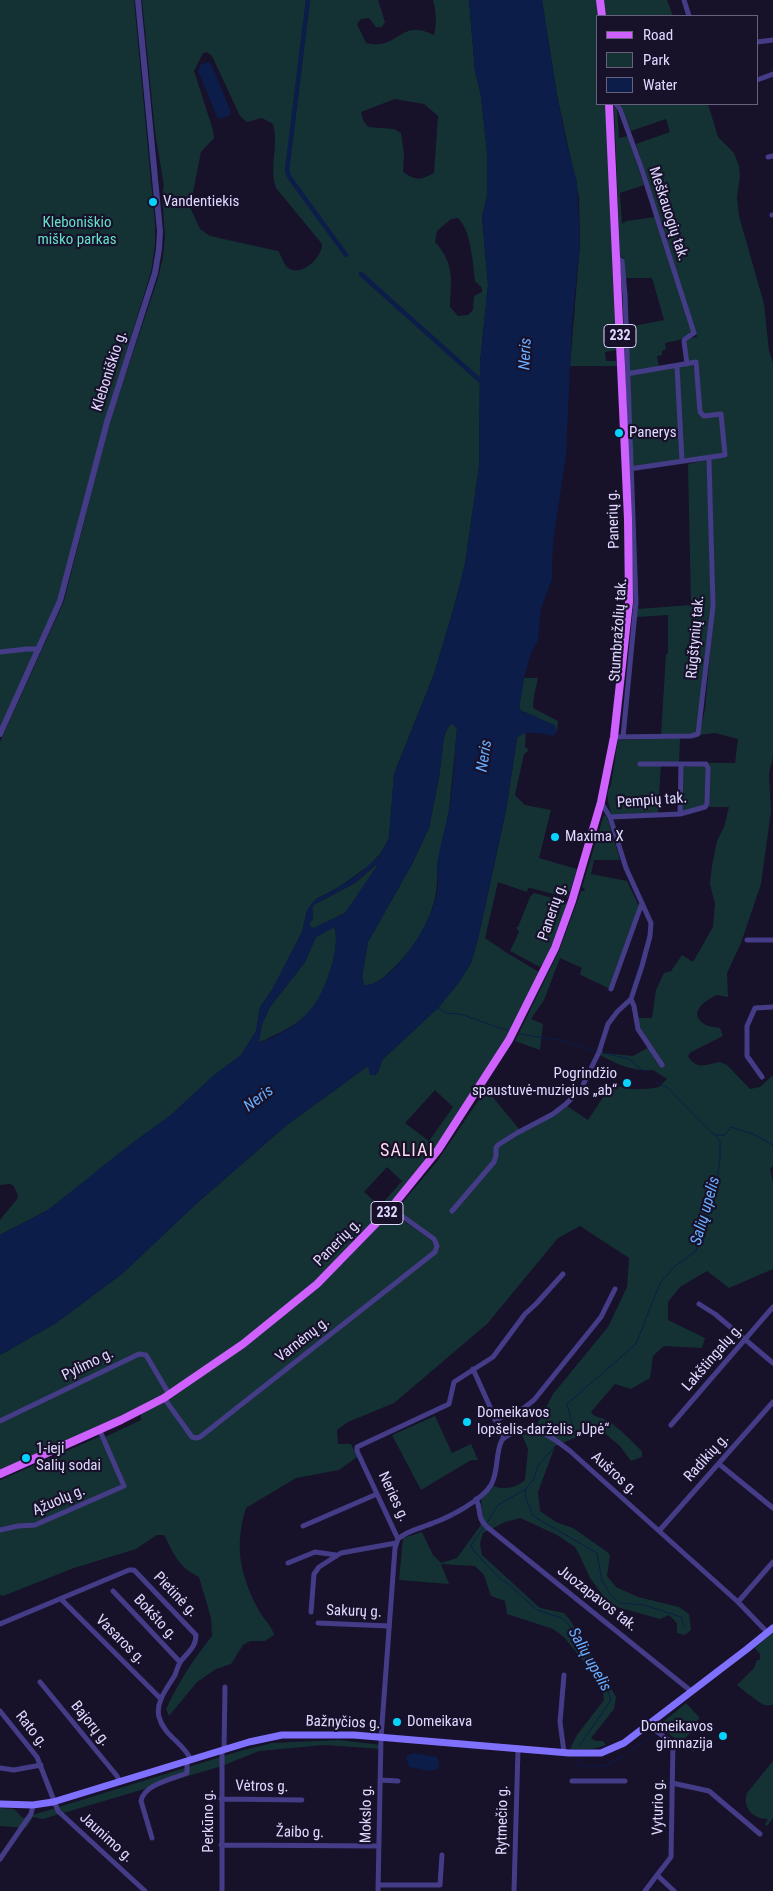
<!DOCTYPE html>
<html>
<head>
<meta charset="utf-8">
<style>
  body { margin:0 }
  #map { position:relative; width:773px; height:1891px; overflow:hidden; background:#17112a; font-family:"Roboto Condensed",sans-serif }
  canvas { display:block }
  .legend { position:absolute; left:596px; top:15px; width:162px; height:90px; box-sizing:border-box; background:#17112a; border:1px solid #67617f; margin:0; padding:6px 9px; list-style:none; font-size:15px; color:#e0d9ff }
  .legend li { display:flex; align-items:center; gap:10px; height:25px }
  .legend b { width:25px; border:1px solid #67617f }
</style>
</head>
<body>
<div id="map">
<canvas width="773" height="1891"></canvas>
<ul class="legend">
<li><b style="height:6px;background:#cf61fe"></b>Road</li>
<li><b style="height:14px;background:#143234"></b>Park</li>
<li><b style="height:14px;background:#0b1d48"></b>Water</li>
</ul>
</div>
<script>
const g = document.querySelector('canvas').getContext('2d');
g.lineJoin = 'round';
function fill(path, color) {
  g.fillStyle = color;
  g.fill(path, 'evenodd');
}
function stroke(path, color, width, dash) {
  g.strokeStyle = color;
  g.lineWidth = width;
  g.lineCap = dash ? 'butt' : 'round';
  g.setLineDash(dash || []);
  g.stroke(path);
}
function label(font, color, halo, rows, align = 'center') {
  g.font = font + ' "Roboto Condensed",sans-serif';
  g.lineWidth = 4.5;
  g.setLineDash([]);
  g.textBaseline = 'middle';
  g.strokeStyle = halo;
  g.fillStyle = color;
  for (const [text, x, y, turn = 0] of rows) {
    g.save();
    g.translate(x, y);
    g.rotate((+turn || 0) * Math.PI / 180);
    g.textAlign = isNaN(turn) ? turn : align;
    if (halo) g.strokeText(text, 0, 0);
    g.fillText(text, 0, 0);
    g.restore();
  }
}
fill(new Path2D(`
  M0,0h134l21,224v21l-4,27 -46,149 -46,179 -59,129z
  M142,0h236l7,22 -3,5h-6l-7,-9 -8,1 -4,5 9,19c26,7 34,-15 52,-13 5,0 11,3 16,5 3,-12 2,-23 -1,-35h36l6,71 6,25 6,57v42l-5,22 6,68 -8,77 -1,104 -14,98 -11,43 -20,67 -40,100 -5,64 -4,10 -14,16 -32,23 -23,12 -9,12 -5,21 -30,58 -12,17 -4,24 -15,24 -27,21 -42,38 -124,96 -48,25v-15l17,-21 1,-4 -5,-10 -4,-1 -9,1v-443l64,-141 45,-177 49,-146 5,-21 2,-20 -3,-43 2,-8 -9,-54zM207,52l5,4 28,60 7,6 15,-4 11,6c6,22 -4,43 3,64l46,56c0,14 -20,33 -34,24 -5,-4 -6,-12 -10,-17l-68,-15 -10,-7 -10,-22 11,-55 13,-14 -1,-8 -19,-59 9,-18zM395,99l29,5 14,12 -4,57c-13,7 -18,8 -31,-1l1,-18 -3,-21 -7,-4 -26,-2 -5,-7 -2,-8zM458,218c13,12 15,46 17,63l7,7v4l-8,4 -1,14 -5,5 -10,1 -8,-9c1,-27 5,-43 -15,-65l2,-11 14,-12z
  M542,0h54l4,16h-3v88h9l10,246 -11,2 1,9h10l1,5h-47l10,-122 -1,-47 -22,-102z
  M604,0h63l6,16h-67z
  M614,104l3,4 2,30 9,-2 16,49 -24,8 2,31 4,-3 29,-4 37,115 -9,7 -18,4 1,6 -4,2v4l-5,1 2,11 -29,5 -2,-45 36,-7 -12,-42h-27l-2,-21h-3z
  M620,104h88l10,33 16,16 5,13 1,10 -3,21 2,19 25,88 5,47 4,12v394l-4,16 2,38 -10,73 -20,59 -14,30 1,24 -11,-2c-11,5 -30,17 -13,29 4,3 11,3 16,4l3,8 -32,16 -3,4c9,15 19,8 32,6l7,3 23,24 10,-2 13,-12v91l-3,3 3,13v87l-44,19 -22,-17 -27,16 -12,15v18l37,18 -3,10 -38,-2 -11,10 -3,22 -19,11 -16,-5 -24,28c4,6 11,5 17,9 13,8 23,20 34,30v6l-11,4 -11,-15 -18,-15 -18,3 -29,12 -17,46 2,19 16,11 17,6 33,23 4,4 -3,21 9,11 22,10 41,10 10,7 2,16 -6,5 -8,-2v-10l-8,-8 -9,4 -50,-14 -20,-27 -11,-24 -4,-7 -18,-12 -28,-13 -9,-4 -15,4 -22,11 -3,11 2,11 58,53 24,5 6,7 46,77 -2,12 -23,29 4,3h8l3,4 -14,4h-22l7,-14 27,-35 -1,-7 -15,-26 -24,-30 -11,-8 -46,-15 -2,-13 -14,-5 -7,-21 -9,-9 -34,-2 8,20 -50,-4 4,-42 19,-6 11,23 8,8 16,-5 26,-36 -2,-23 13,-13c10,5 23,1 31,-6l3,-31 -6,-14 11,-3 20,-38 55,-67 19,-40 2,-29 -49,-32 -22,12 -71,86 -93,79 -46,19 -11,8 1,14h13l6,13 -18,13 -43,8 -50,30c-12,38 -6,66 12,101 5,10 13,15 16,26l-9,6h-15l-7,4 -12,19 -15,5 -19,13 -28,34 -3,-7c14,-29 26,-48 46,-73l-1,-18 -12,-41c-21,-10 -25,-23 -35,-42h-7l-21,14 -62,19 -71,28 -3,-1v-63l17,-5 18,-1 91,-39 -21,-50 36,-17v-7l22,-12 32,39 243,-192 -15,-19 -26,-20 41,-49 48,-71 34,41 47,-24 21,14 24,-36c16,7 30,6 47,3l8,-8 -14,-9c-20,2 -36,-6 -53,-15l2,-8 1,6 30,3 16,-9 -13,-29h16l4,-28 8,-17 7,-2 11,-16 11,7 20,-35 2,-23 -5,-20 2,-19 5,-24 7,-14 5,-20h-20l1,-41 -2,-3h27l3,-24 -23,-6 -16,2 6,-25 10,-112 -4,-139 15,-2 -4,-43h-18l-2,-1 -5,-48 -8,-3 -3,-23 11,-2 -61,-193 34,-12 -4,-13 -35,12z
  M693,364l7,50 19,2 4,38 -40,6 -4,-94z
  M675,367l6,93 -48,6 -3,-91z
  M707,460l4,150 -15,124 -35,1 5,-81h2v-39l-31,2v-8l54,-4 -3,-141z
  M524,678h14l-4,18 -1,12 25,13 -1,10 -3,-6 -32,-14 -3,-3z
  M451,724h2l4,5 -8,81 -12,64c2,37 -22,76 -49,99 -6,6 -15,13 -24,12l-2,-9 6,-34 44,-78 17,-36 10,-51 5,-41 4,-9z
  M526,732l-1,15 4,3 -5,4 -9,41 10,10 26,5 -12,48 38,11 -9,29 -37,-10h-3l-1,4 -29,-10 -13,56 22,15 32,19 -27,59 -70,109 -59,73 -70,70 -74,60 -69,48 -30,16 -140,65v-117l56,-32 67,-50 73,-69 92,-80 80,-58 7,9 3,-3 4,-12 56,-52 22,-27 11,-18 7,-24 28,-129 11,-72 4,-4zM435,1090l18,17 -24,34 -24,-18zM387,1167l15,14 -22,25 -16,-14z
  M680,738l-1,25h-18l-3,51 -47,1c-1,-11 -7,-20 0,-30l7,-45z
  M706,765l-1,40 -23,8v-46z
  M604,815l3,2 13,43h-26l-3,14 36,7 12,25 -28,81 -3,1 -27,-13 -1,-1 2,-6 -22,-10 -16,42 -13,19 12,5 -3,26 -25,-9 44,-90 22,-60h3l1,-2 -3,-2z
  M377,864l1,3 -33,46 -31,15 -4,-1 -1,-3 4,-6 -1,-11 3,-3 40,-21z
  M534,893l33,9c-5,23 -12,47 -27,65l-30,-16 9,-19 -3,-5h2l12,-30z
  M334,927c4,9 1,24 -1,34 -14,51 -28,61 -75,82l4,-19 8,-17 35,-45 11,-25z
  M394,1214l37,26 4,7 -2,4 -233,184h-7l-26,-37 164,-124 57,-59z
  M435,1416l17,37 19,-9 7,16h-7l-50,30 -29,-55z
  M101,1436l20,49 -85,39 -36,5v-49z
  M773,1632v73c-3,0 -6,1 -9,0 -3,-1 -25,-18 -27,-20l17,-17 3,-8h3v-6l-5,-6z
  M686,1703l13,14v2l-6,8v4l-8,7 10,15 -37,-27z
  M339,1740l42,5v4l-56,-4 -66,6 -37,15 -179,53 -10,-2 -7,11 -26,-2v-18l14,1 9,9 217,-67 32,-8z
  M773,1761v57l-6,8 -2,-2 3,-5c-15,0 -26,-11 -21,-26z`), '#143234');
fill(new Path2D(`
  M469,0h73l15,95 9,46 11,41 3,62 -8,79 -6,133 -13,86 -1,37 -11,30 -3,31 -7,13 -7,25 -5,30 3,3 32,14 3,6 -3,5c-12,-2 -28,-7 -37,2l-11,72 -28,129 -7,24 -11,18 -22,27 -56,52 -4,12 -3,3h-5l-2,-9 -80,58 -92,80 -73,69 -67,50 -56,32v-120l48,-25 80,-64 44,-32 42,-39 27,-20 15,-24 4,-24 12,-17 30,-58 5,-21 4,-7 5,-5 23,-12 22,-15 18,-16 10,-18 5,-64 40,-100 20,-67 11,-43 14,-98 1,-104 8,-77 -6,-68 5,-22v-42l-6,-57 -6,-25zM451,724l4,2 2,3c-3,27 -3,54 -8,81 -3,16 -8,32 -11,48 -2,9 0,18 0,27 -3,29 -26,68 -47,86 -7,7 -17,15 -27,14l-2,-9 6,-34 44,-78 17,-36 10,-51 5,-40 4,-10zM378,864l-33,49 -31,15 -3,-1 -2,-3 4,-6 -1,-11 3,-3 40,-21 20,-18zM334,927c4,9 1,25 -1,34 -13,46 -30,65 -74,82l3,-19 8,-17 35,-45 11,-25z
  M208,62l3,1 20,49 -1,3 -10,4 -3,-2 -19,-46 3,-7z
  M413,1753l24,4 2,5 -1,7 -8,2 -21,-4 -3,-11z`), '#0b1d48');
stroke(new Path2D(`
  M632,987l12,-37
  M437,1007l9,6 14,1 49,17
  M519,1034l40,6 37,11
  M603,1053l26,6 21,18
  M715,1135h10l6,-8 22,7 20,11
  M567,1436l5,-13 -5,-19 69,-60 24,-61 14,-16 22,-16 20,-65 4,-27v-18l-53,-54 -7,-2 -5,-5
  M526,1489l-1,7 8,20 64,37 5,28 8,13 10,9 24,2 37,12 3,10
  M487,1523l11,-18 28,-16 7,-9 5,-14 17,-20
  M483,1528l-12,17 2,5 27,29 7,4 30,27 25,8 7,7 38,64 4,11 -31,45
  M630,1751l22,-15
  M578,1758v8h28l19,-11`), '#0b1d48', 1);
stroke(new Path2D(`
  M308,0l-21,171 3,7 56,77
  M361,274l124,111`), '#0b1d48', 4.5);
stroke(new Path2D(`
  M684,0l5,16
  M757,42l16,-2
  M757,80l16,-6
  M616,104l4,5 21,58 53,166 -9,6 -1,2 3,23
  M768,157l5,-1
  M772,215h1
  M616,257l6,4 3,34 11,307 -13,135
  M677,366l5,95
  M626,374l70,-12 4,50 4,4 17,-2 4,41 -96,14
  M0,652l27,-3h12
  M614,737l77,-1 7,-2 15,-128 -4,-148
  M680,814l1,-50
  M610,817l70,-3 25,-7 2,-3 1,-36 -2,-4h-66
  M747,940h26
  M611,989l31,-86
  M631,999l3,7 4,23 24,36
  M762,1077l-15,-21v-30l8,-18 18,-1
  M452,1211l42,-49 2,-6v-8l2,-3 19,-12 36,-19 13,-10 15,-15 18,-37 9,-28 9,-12 14,-13 11,-33 8,-30 1,-13 -25,-55 -16,-51 -9,-15
  M699,1304l16,10 58,49
  M473,1369l31,69
  M164,1398l28,39 4,1 4,-1 235,-185 2,-6 -3,-7 -43,-31
  M495,1420l29,-12 10,-8 67,-83 14,-28
  M0,1421l139,-67 7,1 23,39
  M671,1425l102,-118
  M719,1464l54,44
  M476,1499c6,11 0,18 11,28l204,164
  M303,1526l74,-32
  M0,1530l18,-4 17,-1 89,-39 -24,-55
  M659,1531l114,-129
  M398,1539c9,-9 24,-11 35,-16 17,-6 49,-23 58,-38 8,-14 4,-32 11,-45 4,-4 8,-6 14,-8 21,-8 37,6 54,19l168,151 30,31
  M288,1563l27,-11 21,3
  M113,1591l67,71
  M61,1599l100,100
  M738,1602l35,-40
  M311,1612l3,-38 5,-7 22,-14 55,-10
  M318,1623l71,3
  M0,1624l129,-54h5l62,65c0,12 -8,17 -15,26 -3,4 -4,9 -6,14 -7,12 -20,27 -16,42 5,19 25,26 32,43
  M564,1675l-4,47 4,30
  M40,1682l77,94 3,6
  M0,1711l37,46 21,54 87,80
  M649,1724l7,7 17,12 -2,114 -14,18 17,16
  M224,1750l1,-63
  M222,1751v140
  M0,1768l14,2 27,-5
  M380,1780l18,1
  M572,1781h53
  M672,1783l37,8 51,43
  M221,1799l81,1
  M152,1838l-11,-37c3,-17 32,-22 46,-28v-12
  M221,1845l157,1
  M0,1859l31,-45 2,-9
  M378,1885h62l2,-30
  M378,1891l3,-153 14,-190 3,-9 -41,-88v-4l92,-43 5,-22 39,-25 32,-43 11,-10 27,-30
  M514,1891l4,-142
  M645,1891l12,-16`), '#453c88', 5);
stroke(new Path2D(`
  M0,734l60,-133 47,-179 48,-149 4,-24 1,-18 -22,-231`), '#453c88', 6);
stroke(new Path2D(`
  M0,1804l33,1 20,-3 196,-60 33,-7h72l215,18h32l23,-10 123,-94 26,-21`), '#7f71fe', 7);
stroke(new Path2D(`
  M600,0l2,16
  M0,1474l121,-54 43,-22 79,-54 74,-60 74,-76 47,-58 71,-110 46,-92 17,-47 29,-99 13,-65 15,-135 -1,-83 -19,-415`), '#cf61fe', 8);
for (const [x, y, r, color] of [
  [153,202,5,"#07d2fe"],
  [619,433,5,"#07d2fe"],
  [555,837,5,"#07d2fe"],
  [627,1083,5,"#07d2fe"],
  [467,1422,5,"#07d2fe"],
  [26,1458,5,"#07d2fe"],
  [397,1722,5,"#07d2fe"],
  [723,1736,5,"#07d2fe"]
]) {
  const dot = new Path2D();
  dot.arc(x, y, r, 0, 2 * Math.PI);
  g.fillStyle = color;
  g.fill(dot);
  stroke(dot, '#17112a', 2);
}
for (const [x, y, w] of [
  [620,336,32],
  [387,1213,32]
]) {
  const box = new Path2D();
  box.roundRect(x - w / 2, y - 11.5, w, 23, 4);
  g.fillStyle = '#17112a';
  g.fill(box);
  stroke(box, '#e0d9ff', 1);
}
label('bold 14px', '#e0d9ff', null, [
  ["232",620,336],
  ["232",387,1213]
]);
label('15px', '#e0d9ff', '#17112a', [
  ["Vandentiekis",163,202],
  ["Panerys",629,433],
  ["Maxima X",565,837],
  ["Pogrindžio",617,1074,"right"],
  ["spaustuvė-muziejus „ab“",617,1091,"right"],
  ["Domeikavos",477,1413],
  ["lopšelis-darželis „Upė“",477,1430],
  ["1-ieji",36,1449],
  ["Salių sodai",36,1466],
  ["Domeikava",407,1722],
  ["Domeikavos",713,1727,"right"],
  ["gimnazija",713,1744,"right"]
], 'left');
label('15px', '#e0d9ff', '#17112a', [
  ["Meškauogių tak.",668,214,72],
  ["Kleboniškio g.",110,371,-72],
  ["Panerių g.",614,519,-92],
  ["Stumbražolių tak.",619,630,-86],
  ["Rūgštynių tak.",696,637,-85],
  ["Pempių tak.",652,801,-4],
  ["Panerių g.",553,912,-71],
  ["Panerių g.",338,1243,-45],
  ["Varnėnų g.",303,1340,-38],
  ["Lakštingalų g.",713,1358,-49],
  ["Pylimo g.",88,1365,-26],
  ["Radikių g.",707,1458,-48],
  ["Aušros g.",614,1474,42],
  ["Neries g.",393,1497,65],
  ["Ąžuolų g.",59,1501,-23],
  ["Pietinė g.",175,1595,46],
  ["Juozapavos tak.",597,1599,38],
  ["Sakurų g.",354,1612,2],
  ["Bokšto g.",155,1618,47],
  ["Vasaros g.",120,1640,45],
  ["Bažnyčios g.",343,1723,2],
  ["Bajorų g.",90,1724,51],
  ["Rato g.",31,1730,52],
  ["Vėtros g.",262,1787,1],
  ["Vyturio g.",659,1807,-89],
  ["Mokslo g.",367,1814,-89],
  ["Rytmečio g.",503,1820,-89],
  ["Perkūno g.",209,1821,-90],
  ["Žaibo g.",300,1833,1],
  ["Jaunimo g.",106,1838,42]
]);
label('15px', '#64e0ca', '#17112a', [
  ["Kleboniškio",77,223],
  ["miško parkas",77,240]
]);
label('italic 16px', '#68adfe', '#17112a', [
  ["Neris",526,354,-87],
  ["Neris",485,756,-81],
  ["Neris",259,1099,-37],
  ["Salių upelis",706,1211,-74],
  ["Salių upelis",589,1660,60]
]);
g.letterSpacing = '1px';
label('18px', '#ffdbef', '#17112a', [
  ["SALIAI",407,1151]
]);
g.letterSpacing = '0px';
</script>
</body>
</html>
